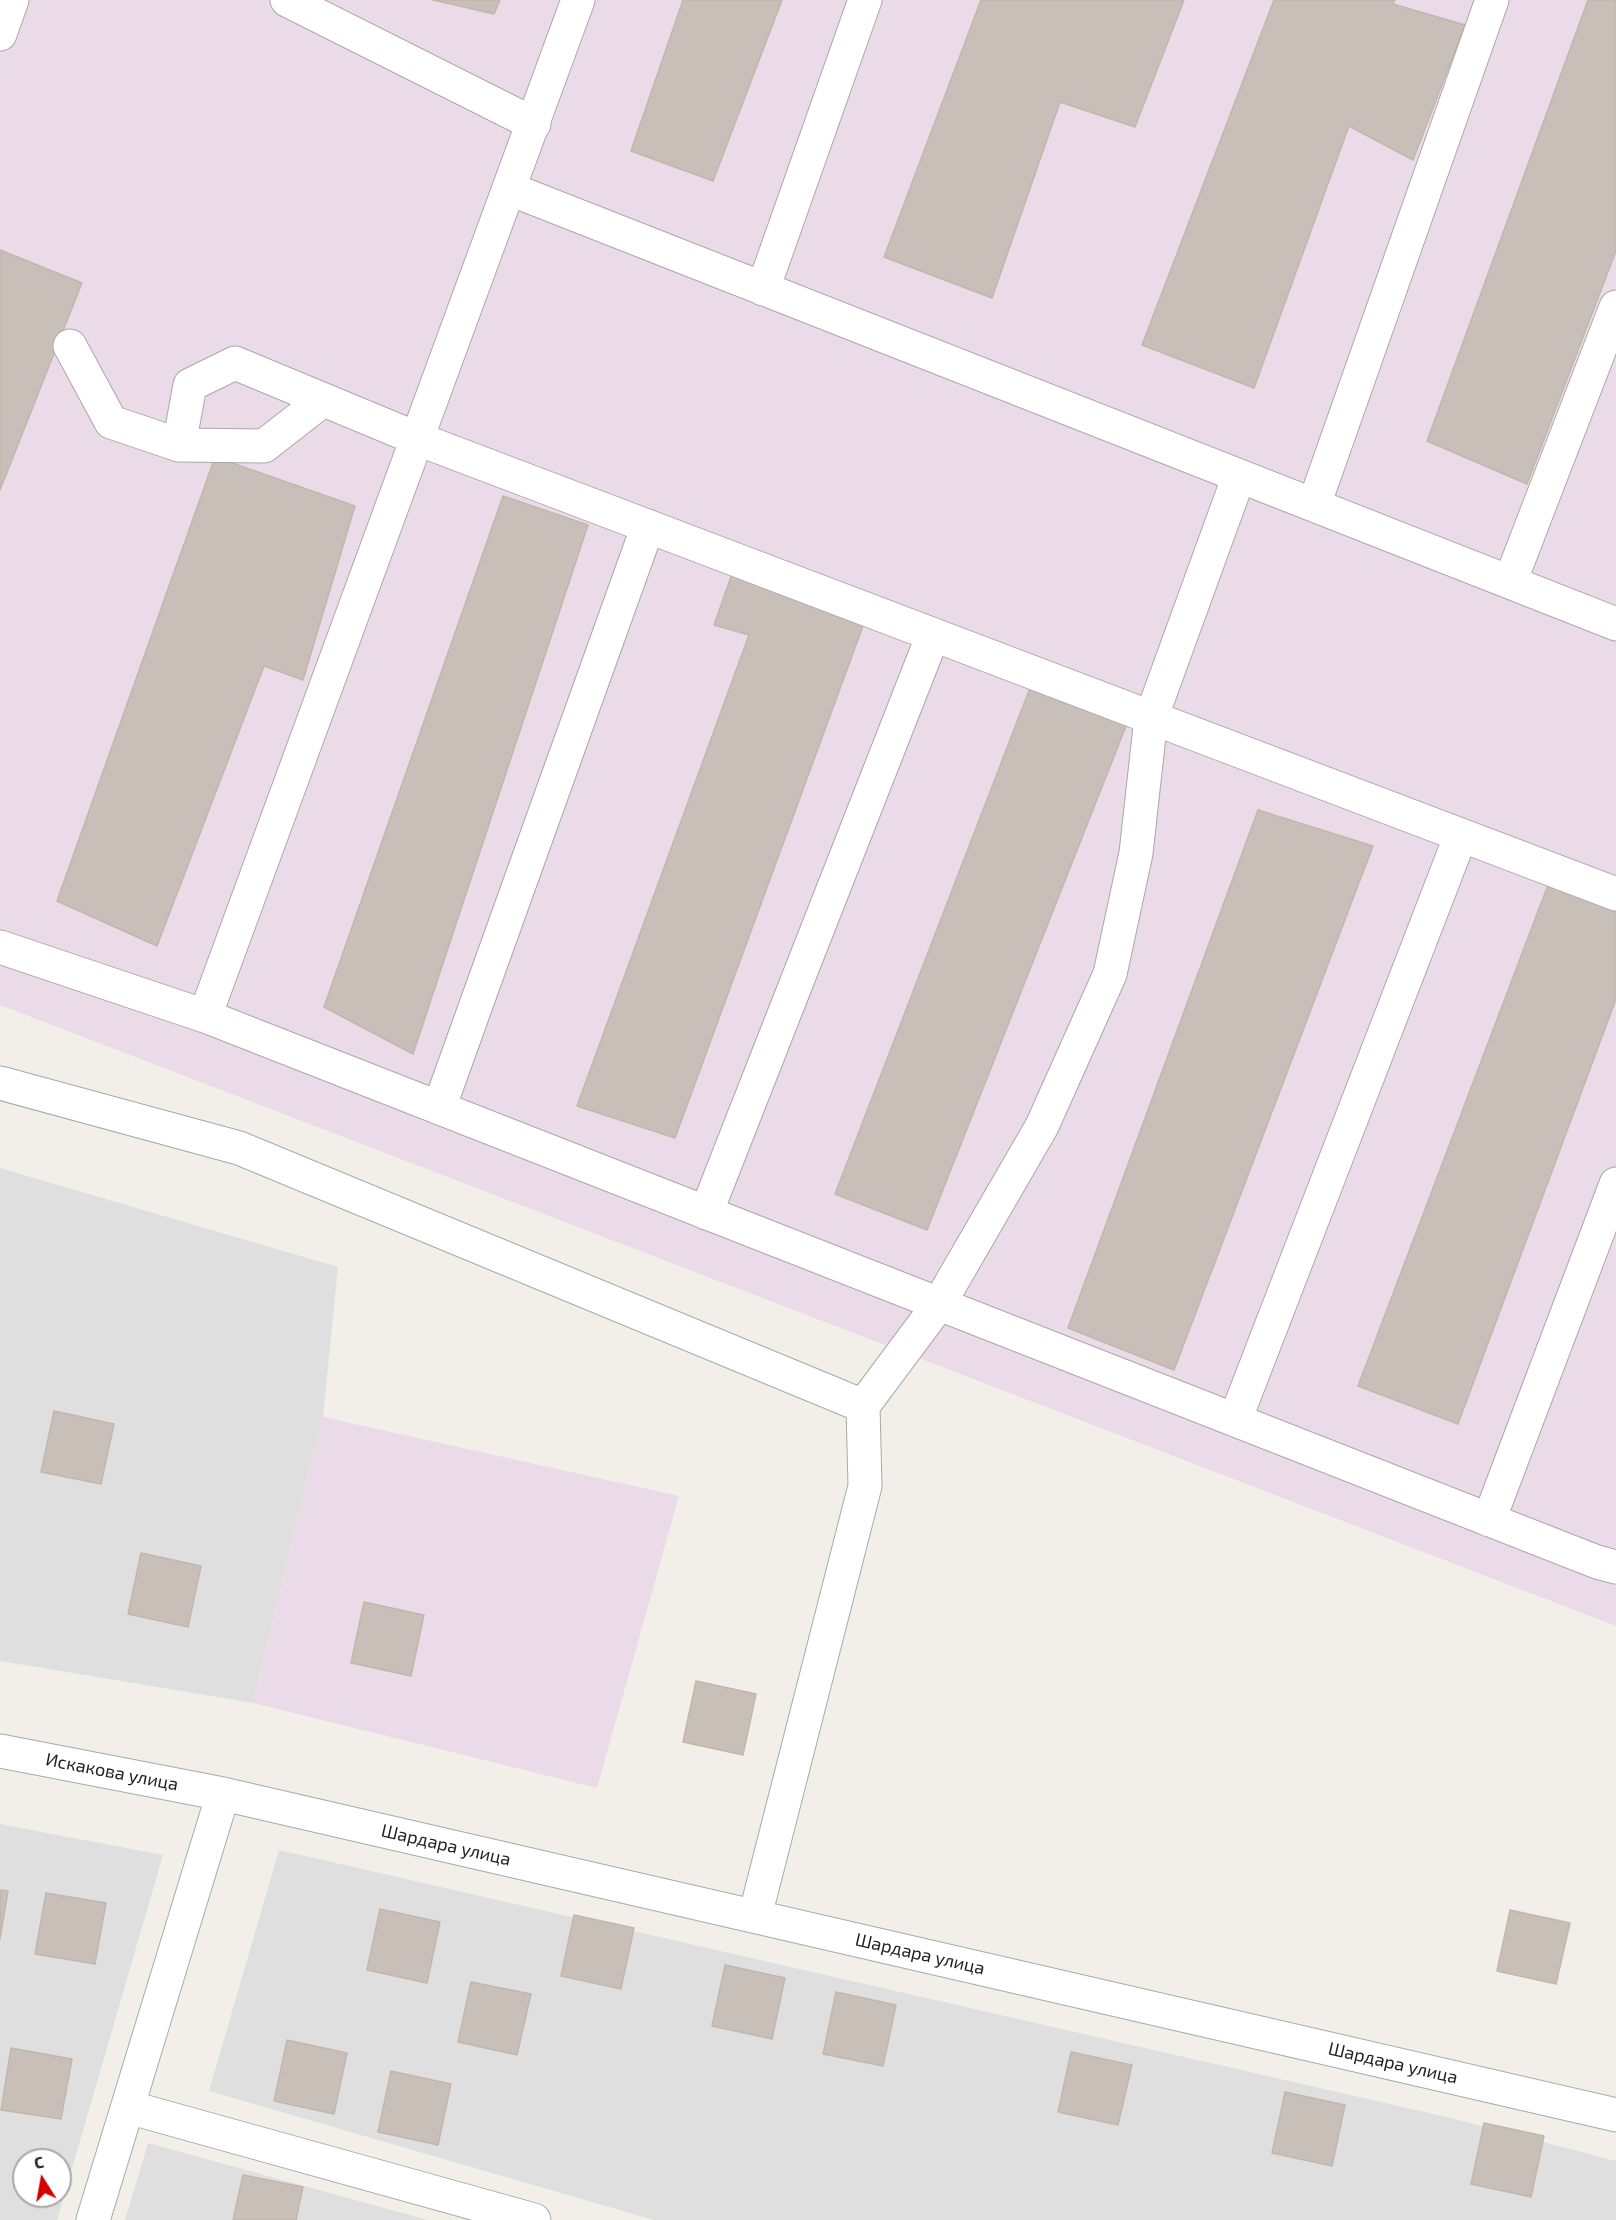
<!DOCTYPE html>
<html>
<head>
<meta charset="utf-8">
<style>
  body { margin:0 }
  #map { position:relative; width:1616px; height:2220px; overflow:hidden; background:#f2efe9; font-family:"Exo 2",sans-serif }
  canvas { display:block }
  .north { position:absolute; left:12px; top:2148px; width:60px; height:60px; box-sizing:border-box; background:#fff; border:2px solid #a7a7a7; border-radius:50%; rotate:349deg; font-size:16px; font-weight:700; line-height:24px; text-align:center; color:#222 }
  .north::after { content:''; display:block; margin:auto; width:21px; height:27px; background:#d40000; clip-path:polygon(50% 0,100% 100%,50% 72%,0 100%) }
</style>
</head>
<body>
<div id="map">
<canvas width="1616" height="2220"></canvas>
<div class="north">С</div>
</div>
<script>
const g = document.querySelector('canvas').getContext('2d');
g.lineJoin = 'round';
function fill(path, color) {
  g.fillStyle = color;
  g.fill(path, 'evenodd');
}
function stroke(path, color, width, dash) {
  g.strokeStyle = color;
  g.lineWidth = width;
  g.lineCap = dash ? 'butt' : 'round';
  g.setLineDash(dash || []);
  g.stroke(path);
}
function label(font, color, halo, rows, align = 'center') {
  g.font = font + ' "Exo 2",sans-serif';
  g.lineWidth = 5;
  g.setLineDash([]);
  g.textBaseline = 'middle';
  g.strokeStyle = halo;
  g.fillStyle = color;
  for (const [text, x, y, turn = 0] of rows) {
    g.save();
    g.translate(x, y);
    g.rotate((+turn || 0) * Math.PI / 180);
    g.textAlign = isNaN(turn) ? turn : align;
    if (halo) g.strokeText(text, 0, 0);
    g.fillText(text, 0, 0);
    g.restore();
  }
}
fill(new Path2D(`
  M0,1168l338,99 -15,150 -70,286 -253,-42z
  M0,1824l163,31 -106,365h-57zM24,2160h36v36h-36z
  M279,1850l1172,268 165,43v59h-962l-445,-129z
  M148,2143l280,77h-303z`), '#e0dfdf');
fill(new Path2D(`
  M0,0h1616v1626l-1616,-621z
  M323,1417l356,79 -82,292 -344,-85z`), '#ebdbe8');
const building = new Path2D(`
  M433,0h67l-6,14z
  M683,0h99l-69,181 -82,-30z
  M981,0h203l-49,127 -75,-25 -68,196 -108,-41z
  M1274,0h121l-2,4 72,21 -52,135 -64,-34 -95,262 -112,-43z
  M1588,0h28v251l-89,233 -100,-43z
  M0,250l82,33 -82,207z
  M215,457l140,49 -52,174 -39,-14 -107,280 -100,-45z
  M503,496l85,29 -175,529 -89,-47z
  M733,571l130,55 -188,512 -98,-32 172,-471 -35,-10z
  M1030,688l98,33 -201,509 -92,-36z
  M1258,810l115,36 -199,524 -106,-42z
  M1548,885l68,22v92l-158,425 -100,-38z
  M54,1411l60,13 -13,60 -60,-12z
  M141,1553l60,13 -13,61 -60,-13z
  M364,1602l60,13 -13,61 -60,-13z
  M696,1681l60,13 -13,61 -60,-13z
  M0,1890l8,1 -8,48z
  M46,1893l60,10 -11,61 -60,-10z
  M380,1909l60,13 -13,61 -60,-13z
  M1510,1910l60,13 -14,61 -59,-13z
  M574,1915l60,13 -13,61 -60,-13z
  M725,1965l60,13 -13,61 -60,-13z
  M471,1982l60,12 -14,61 -59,-13z
  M836,1992l60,13 -13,61 -60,-12z
  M287,2040l60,13 -13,61 -60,-13z
  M11,2048l61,11 -11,60 -60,-9z
  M1071,2052l61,13 -14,60 -60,-13z
  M391,2071l60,13 -13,61 -60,-13z
  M1285,2092l60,13 -13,61 -60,-13z
  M1484,2123l60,13 -13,61 -60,-13z
  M243,2175l60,12 -7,33h-63z`);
fill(building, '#c7bfb8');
stroke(building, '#c4b6ab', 1.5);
const minor = new Path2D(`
  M287,0l247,124
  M0,34l12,-34
  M510,189l1106,435
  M763,289l102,-289
  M70,346l41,76 68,23 85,1 59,-46
  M179,445l11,-60 45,-22 183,76 1198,455
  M1314,505l178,-505
  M1510,582l106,-275
  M0,947l205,69 1392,546 19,5
  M205,1016l373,-1016
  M0,1083l239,65 624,258 2,80 -110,430
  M439,1108l209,-582
  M706,1213l227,-578
  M863,1406l76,-102 103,-178 68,-152 26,-121 15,-135 88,-242
  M1235,1420l226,-585
  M1489,1520l127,-336
  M0,1751l223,43 1393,321
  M128,2107l406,113
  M93,2220l130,-426`);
stroke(minor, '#a9a9a9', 35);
stroke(minor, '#fff', 33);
label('18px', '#222', '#fff', [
  ["Искакова улица",112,1772,11],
  ["Шардара улица",446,1845,13],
  ["Шардара улица",920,1954,13],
  ["Шардара улица",1393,2063,13]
]);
</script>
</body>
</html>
